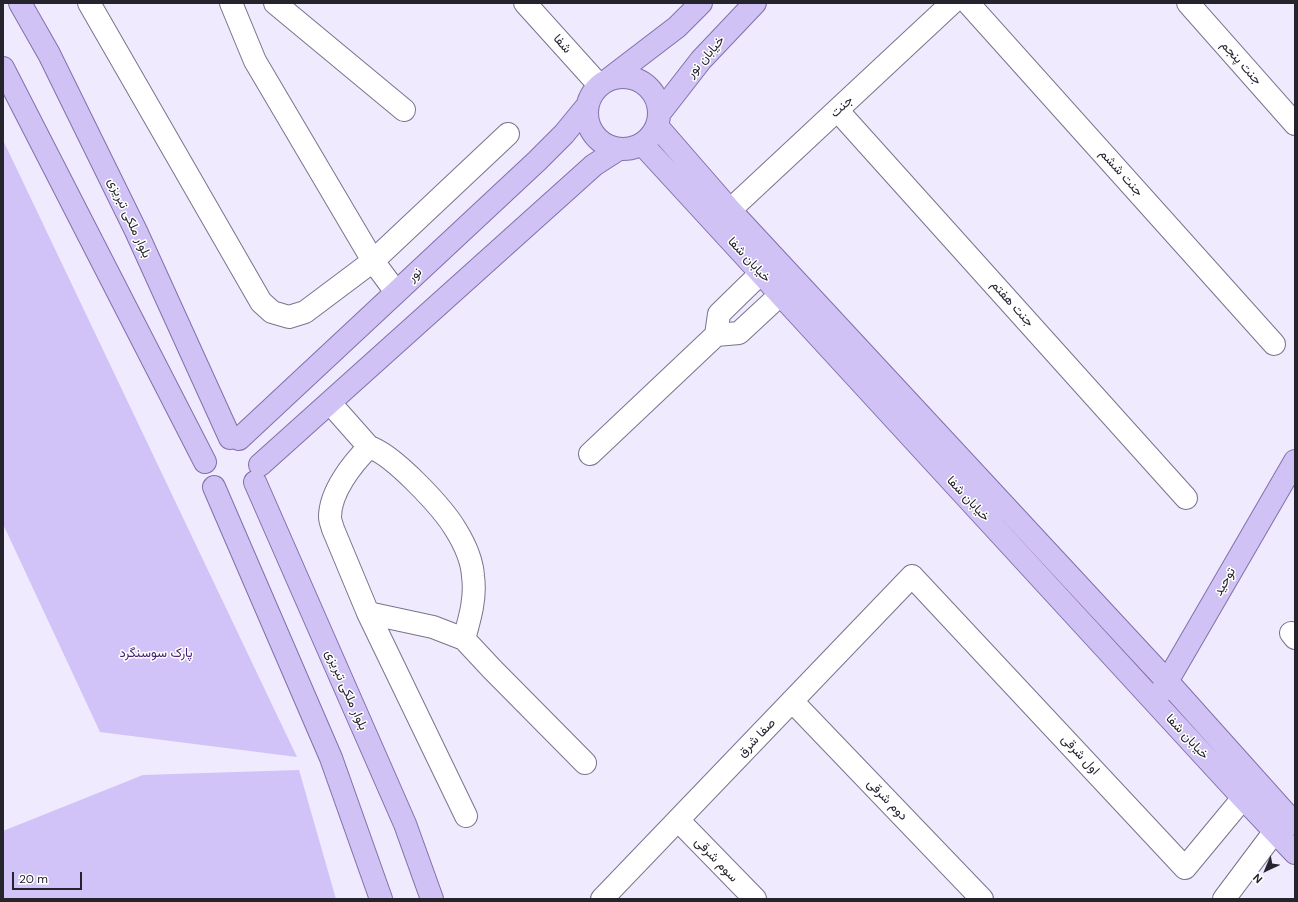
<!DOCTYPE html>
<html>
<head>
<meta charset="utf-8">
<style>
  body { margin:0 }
  #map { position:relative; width:1298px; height:902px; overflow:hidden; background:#efeafe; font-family:"DM Sans",sans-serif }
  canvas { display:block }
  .frame { position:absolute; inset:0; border:4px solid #25232c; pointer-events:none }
  .north { position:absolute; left:1246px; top:850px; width:40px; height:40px; -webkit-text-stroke:3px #fff; paint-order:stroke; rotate:224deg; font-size:11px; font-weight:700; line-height:16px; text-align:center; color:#25232c }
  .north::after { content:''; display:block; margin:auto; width:14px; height:18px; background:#25232c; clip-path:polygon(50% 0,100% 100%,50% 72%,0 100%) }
  .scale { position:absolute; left:12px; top:872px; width:70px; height:18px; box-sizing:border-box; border:2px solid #25232c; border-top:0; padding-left:5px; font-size:12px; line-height:14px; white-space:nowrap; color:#25232c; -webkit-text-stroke:3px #fff; paint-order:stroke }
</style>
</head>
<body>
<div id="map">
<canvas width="1298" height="902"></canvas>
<div class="frame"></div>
<div class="north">N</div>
<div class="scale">20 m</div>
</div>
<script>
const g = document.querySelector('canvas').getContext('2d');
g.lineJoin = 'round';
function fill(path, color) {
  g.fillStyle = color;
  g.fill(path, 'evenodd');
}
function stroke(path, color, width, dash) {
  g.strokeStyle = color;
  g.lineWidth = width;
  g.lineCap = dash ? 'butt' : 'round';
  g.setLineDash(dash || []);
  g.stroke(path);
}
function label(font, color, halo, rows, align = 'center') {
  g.font = font + ' "DM Sans",Vazirmatn,sans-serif';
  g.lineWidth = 3;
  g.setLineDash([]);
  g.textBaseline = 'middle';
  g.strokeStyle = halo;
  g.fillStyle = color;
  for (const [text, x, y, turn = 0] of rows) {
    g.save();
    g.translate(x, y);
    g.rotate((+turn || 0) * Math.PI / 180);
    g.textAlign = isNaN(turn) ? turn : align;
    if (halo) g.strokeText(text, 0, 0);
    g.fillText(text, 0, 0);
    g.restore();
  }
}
fill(new Path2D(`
  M3,140l294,617 -197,-25 -97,-208z
  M299,770l37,129h-333v-68l140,-56z`), '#d1c2f8');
const minor = new Path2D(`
  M89,3l172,299 11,10 17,5 16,-5 68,-51 135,-127
  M231,3l24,58 118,200 23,31
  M275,3l129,107
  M525,3l74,82
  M968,3l306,341
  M1188,3l107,121
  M838,111l348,387
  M730,210l222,-207
  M716,335l23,-2 42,-39
  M330,403l39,44c-17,17 -39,45 -39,70 0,4 2,8 3,12l35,84 98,203
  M369,447c24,7 74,61 87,83 8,13 16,30 17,46 3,22 -3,42 -9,63
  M590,454l126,-119 3,-21 42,-41
  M368,613l65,14 31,12 28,30 93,94
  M1291,633l4,5
  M792,701l190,198
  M678,820l77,79
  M602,899l310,-323 273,292 58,-70
  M1224,899l51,-68`);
const major = new Path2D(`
  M20,3l29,51 87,177 94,207
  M3,68l202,394
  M587 113a36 36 0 1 1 72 0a36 36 0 1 1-72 0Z
  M609,79l68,-52 24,-24
  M659,114l42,-54 54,-57
  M657,126l73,84 437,471 128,143
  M642,144l601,654 52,55
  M239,439l298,-278 27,-27 23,-28
  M260,465l334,-300 25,-16
  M255,482l150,342 27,75
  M214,487l117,271 50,141
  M1161,692l134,-231`);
stroke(minor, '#7a748b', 24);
stroke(major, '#8170aa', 24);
stroke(minor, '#fff', 22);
stroke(major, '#d1c2f5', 22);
label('13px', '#25232c', '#fff', [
  ["شفا",562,44,48],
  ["خیابان نور",706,57,-49],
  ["جنت پنجم",1241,63,48],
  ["جنت",842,107,-43],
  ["جنت ششم",1121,173,48],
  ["بلوار ملکى تبریزى",129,218,65],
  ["خیابان شفا",749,260,47],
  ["نور",415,275,-43],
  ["جنت هفتم",1012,304,48],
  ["خیابان شفا",968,499,47],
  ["توحید",1225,582,-60],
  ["بلوار ملکى تبریزى",346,690,66],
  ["خیابان شفا",1187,737,47],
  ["صفا شرق",757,738,-46],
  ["اول شرقی",1080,755,47],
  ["دوم شرقی",887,800,46],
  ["سوم شرقی",716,860,46]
]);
label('13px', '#432075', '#fff', [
  ["پارک سوسنگرد",156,654]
]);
</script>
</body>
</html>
